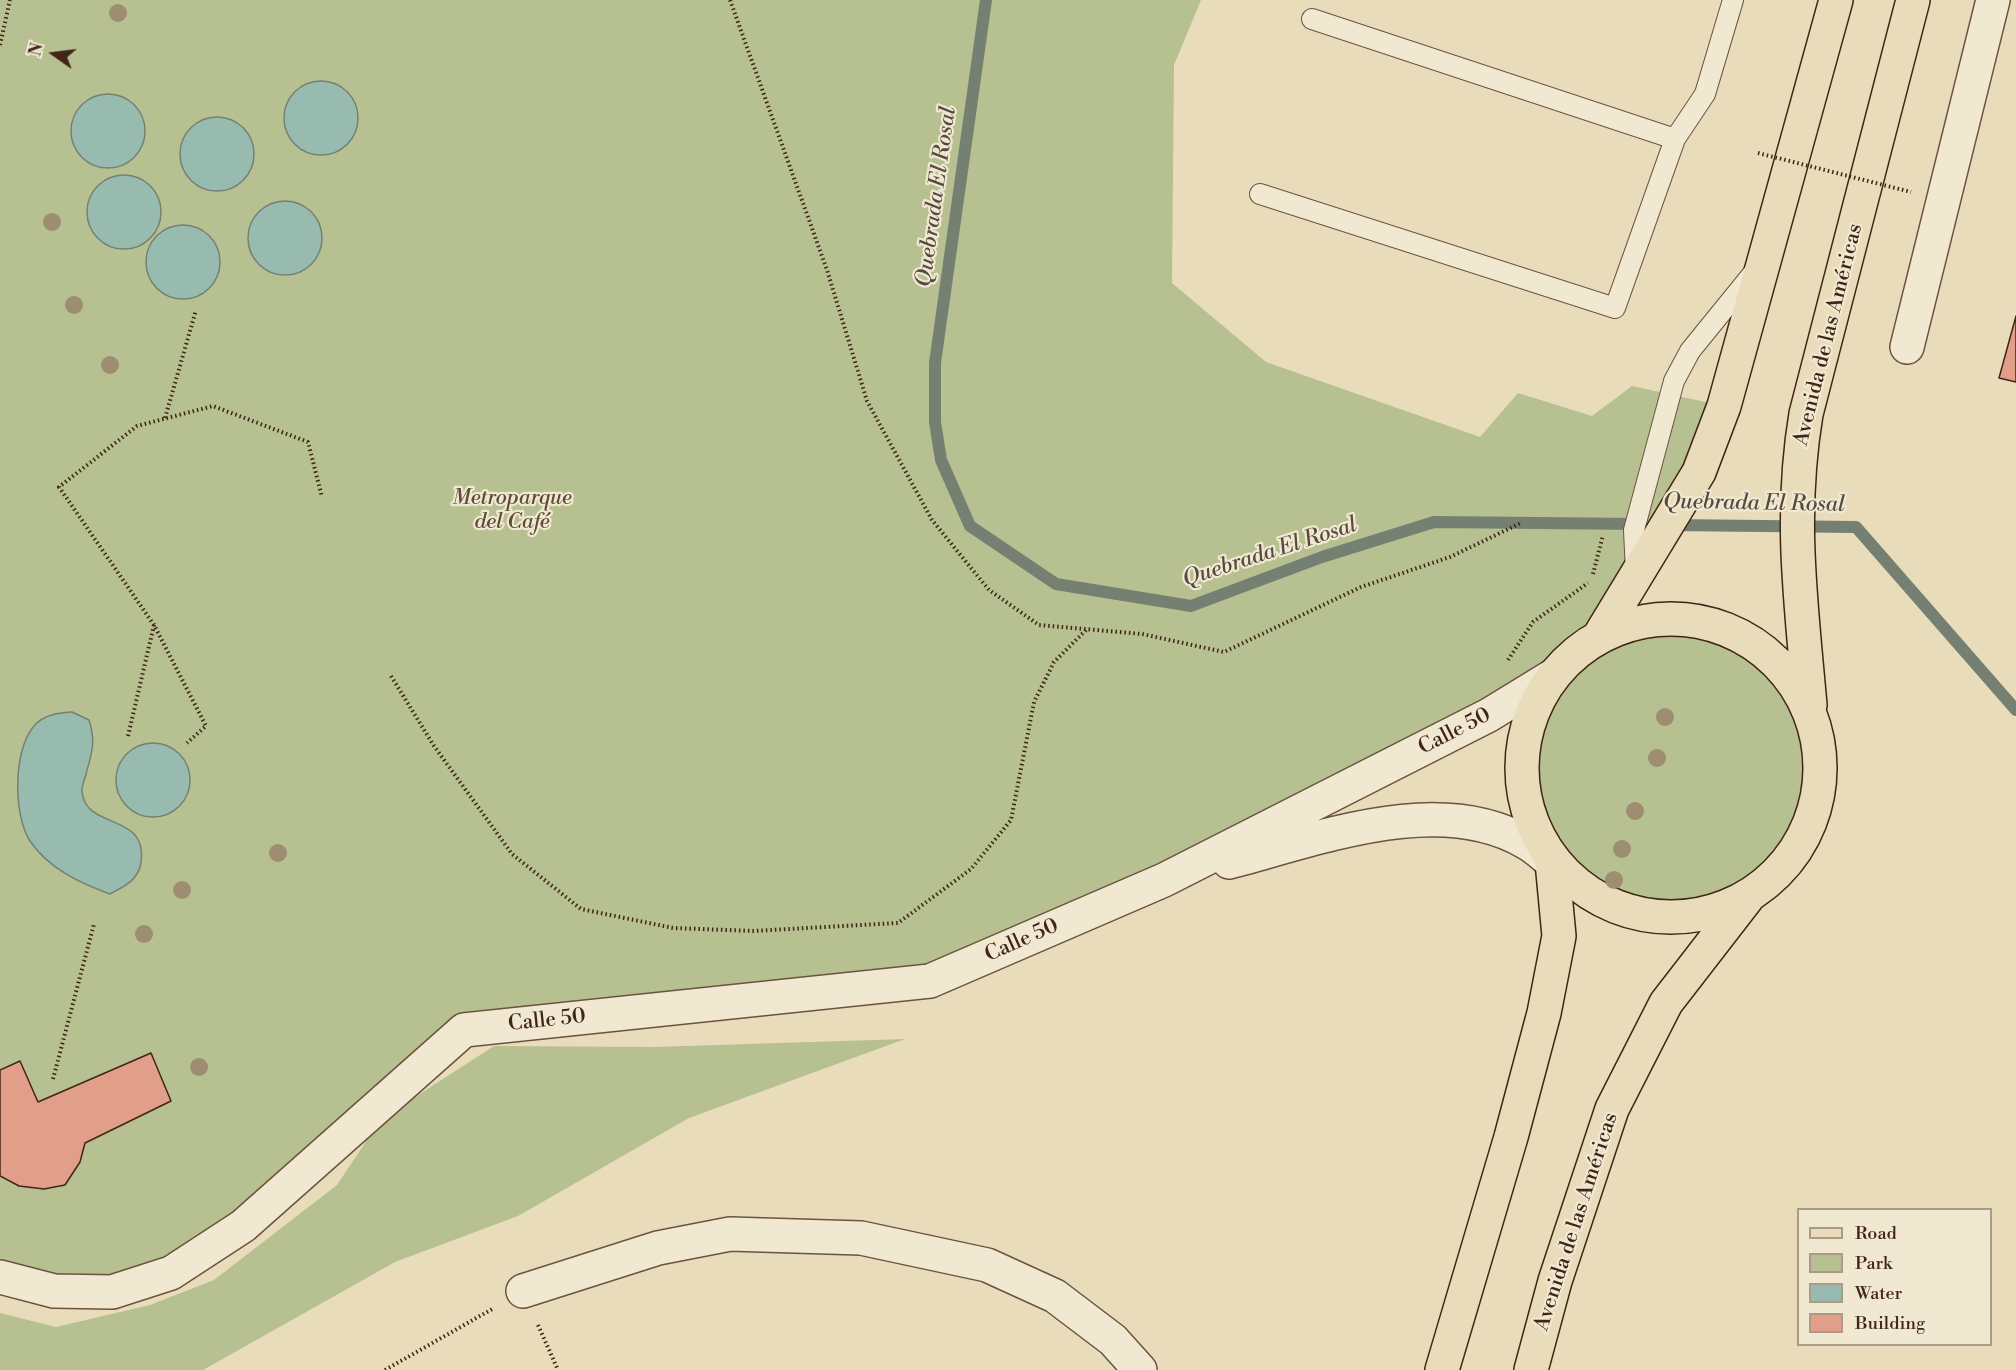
<!DOCTYPE html>
<html>
<head>
<meta charset="utf-8">
<style>
  body { margin:0 }
  #map { position:relative; width:2016px; height:1370px; overflow:hidden; background:#e9dcba; font-family:"Libre Bodoni",serif }
  canvas { display:block }
  .legend { position:absolute; left:1797px; top:1208px; width:195px; height:138px; box-sizing:border-box; background:#f1e8d2; border:2px solid #ab9a88; margin:0; padding:8px 10px; list-style:none; font-size:18px; color:#412518 }
  .legend li { display:flex; align-items:center; gap:12px; height:30px }
  .legend b { width:30px; border:2px solid #ab9a88 }
  .north { position:absolute; left:24px; top:24px; width:60px; height:60px; -webkit-text-stroke:4px #f1e8d2; paint-order:stroke; rotate:284deg; font-size:16px; font-weight:700; line-height:24px; text-align:center; color:#412518 }
  .north::after { content:''; display:block; margin:auto; width:21px; height:27px; background:#412518; clip-path:polygon(50% 0,100% 100%,50% 72%,0 100%) }
</style>
</head>
<body>
<div id="map">
<canvas width="2016" height="1370"></canvas>
<ul class="legend">
<li><b style="height:8px;background:#e9dcba"></b>Road</li>
<li><b style="height:16px;background:#b6c090"></b>Park</li>
<li><b style="height:16px;background:#97bcaf"></b>Water</li>
<li><b style="height:16px;background:#e19e89"></b>Building</li>
</ul>
<div class="north">N</div>
</div>
<script>
const g = document.querySelector('canvas').getContext('2d');
g.lineJoin = 'round';
function fill(path, color) {
  g.fillStyle = color;
  g.fill(path, 'evenodd');
}
function stroke(path, color, width, dash) {
  g.strokeStyle = color;
  g.lineWidth = width;
  g.lineCap = dash ? 'butt' : 'round';
  g.setLineDash(dash || []);
  g.stroke(path);
}
function label(font, color, halo, rows, align = 'center') {
  g.font = font + ' "Libre Bodoni",serif';
  g.lineWidth = 4.5;
  g.setLineDash([]);
  g.textBaseline = 'middle';
  g.strokeStyle = halo;
  g.fillStyle = color;
  for (const [text, x, y, turn = 0] of rows) {
    g.save();
    g.translate(x, y);
    g.rotate((+turn || 0) * Math.PI / 180);
    g.textAlign = isNaN(turn) ? turn : align;
    if (halo) g.strokeText(text, 0, 0);
    g.fillText(text, 0, 0);
    g.restore();
  }
}
fill(new Path2D(`
  M0,0h1201l-27,65 -2,218 94,79 214,75 38,-44 74,23 40,-30 92,20 -123,229c58,-23 106,-24 158,12 29,20 48,52 56,85 31,124 -96,224 -210,170 -19,-8 -42,-23 -53,-41 -10,-14 -17,-33 -24,-49 -19,-44 0,-94 22,-133l-620,302 -466,49 -221,196 -131,66 -112,-15z
  M905,1039l-216,79 -171,98 -123,46 -192,108h-203v-57l56,14 94,-22 64,-25 123,-95 44,-66 113,-73 160,1z`), '#b6c090');
const water = new Path2D(`
  M284 118a37 37 0 1 1 74 0a37 37 0 1 1-74 0Z
  M71 131a37 37 0 1 1 74 0a37 37 0 1 1-74 0Z
  M180 154a37 37 0 1 1 74 0a37 37 0 1 1-74 0Z
  M87 212a37 37 0 1 1 74 0a37 37 0 1 1-74 0Z
  M248 238a37 37 0 1 1 74 0a37 37 0 1 1-74 0Z
  M146 262a37 37 0 1 1 74 0a37 37 0 1 1-74 0Z
  M72,712l17,8c7,22 3,32 -3,54 -1,5 -5,13 -4,18 4,39 66,19 59,71 -3,17 -16,23 -31,31 -30,-11 -61,-25 -80,-53 -17,-26 -17,-91 4,-115 10,-12 25,-13 38,-14z
  M116 780a37 37 0 1 1 74 0a37 37 0 1 1-74 0Z`);
fill(water, '#97bcaf');
stroke(water, '#758073', 1.5);
stroke(new Path2D(`
  M986,0l-51,363v59l6,38 29,66 86,58 135,22 131,-49 112,-35 207,2
  M1670,525l186,2 160,183`), '#758073', 12);
const building = new Path2D(`
  M2016,316v66l-17,-4z
  M151,1053l20,48 -86,42 -5,19 -15,23 -21,4 -25,-3 -19,-10v-106l20,-9 18,41z`);
fill(building, '#e19e89');
stroke(building, '#412518', 1.5);
const service = new Path2D(`
  M1312,19l363,120
  M1260,194l355,114 60,-169 30,-45 28,-94
  M1636,572l-2,-42 40,-149 16,-30 65,-80`);
const minor = new Path2D(`
  M1907,347l86,-347
  M523,1291l135,-43 72,-14 131,4 126,27 68,31 58,44 27,30`);
const tertiary = new Path2D(`
  M1229,862c89,-23 211,-71 298,-19 9,5 17,13 25,19
  M0,1277l54,14 58,1 59,-19 72,-47 221,-196 466,-49 234,-101 325,-165 62,-38`);
const primary = new Path2D(`
  M1522 768a149 149 0 1 1 298 0a149 149 0 1 1-298 0Z
  M1600,635l99,-163 25,-66 112,-406
  M1810,705c-9,-102 -21,-189 -4,-291l107,-414
  M1442,1370l69,-233 33,-124 15,-77 -7,-74
  M1531,1370l24,-89 57,-172 54,-106 82,-106`);
stroke(service, '#6b5340', 22);
stroke(minor, '#6b5340', 36);
stroke(tertiary, '#6b5340', 36);
stroke(primary, '#412518', 36);
stroke(new Path2D(`
  M730,0l97,270 40,131 65,119 57,70 50,35 103,9 82,18 137,-65 89,-30 71,-34
  M0,45l10,-45
  M165,418l31,-108
  M1593,574l10,-39
  M154,625l-95,-138 78,-61 76,-20 95,36 14,55
  M1508,660l25,-38 55,-39
  M391,676l43,70 78,108 69,55 92,19 81,3 144,-8 73,-54 40,-49 23,-118 20,-40 33,-33
  M128,736l26,-111 52,101 -19,17
  M53,1079l41,-155
  M538,1325l20,45
  M385,1370l109,-62`), '#412518', 4, [1.5, 3]);
stroke(service, '#f1e8d2', 20);
stroke(minor, '#f1e8d2', 33);
stroke(tertiary, '#f1e8d2', 33);
stroke(primary, '#e9dcba', 33);
stroke(new Path2D(`
  M1758,153l153,39`), '#412518', 4, [1.5, 3]);
g.fillStyle = '#9d8d71';
for (const [x, y] of [
  [118,13],
  [52,222],
  [74,305],
  [110,365],
  [1665,717],
  [1657,758],
  [1635,811],
  [1622,849],
  [278,853],
  [1614,880],
  [182,890],
  [144,934],
  [199,1067]
]) {
  g.beginPath();
  g.arc(x, y, 9, 0, 2 * Math.PI);
  g.fill();
}
label('21px', '#412518', '#f1e8d2', [
  ["Avenida de las Américas",1829,335,-76],
  ["Calle 50",1455,732,-27],
  ["Calle 50",1022,941,-24],
  ["Calle 50",547,1021,-6],
  ["Avenida de las Américas",1577,1222,-72]
]);
label('italic 21px', '#5e4c36', '#f1e8d2', [
  ["Metroparque",512,499],
  ["del Café",512,523]
]);
label('italic 22px', '#564b3e', '#f1e8d2', [
  ["Quebrada El Rosal",937,197,-82],
  ["Quebrada El Rosal",1754,504,1],
  ["Quebrada El Rosal",1270,553,-18]
]);
</script>
</body>
</html>
